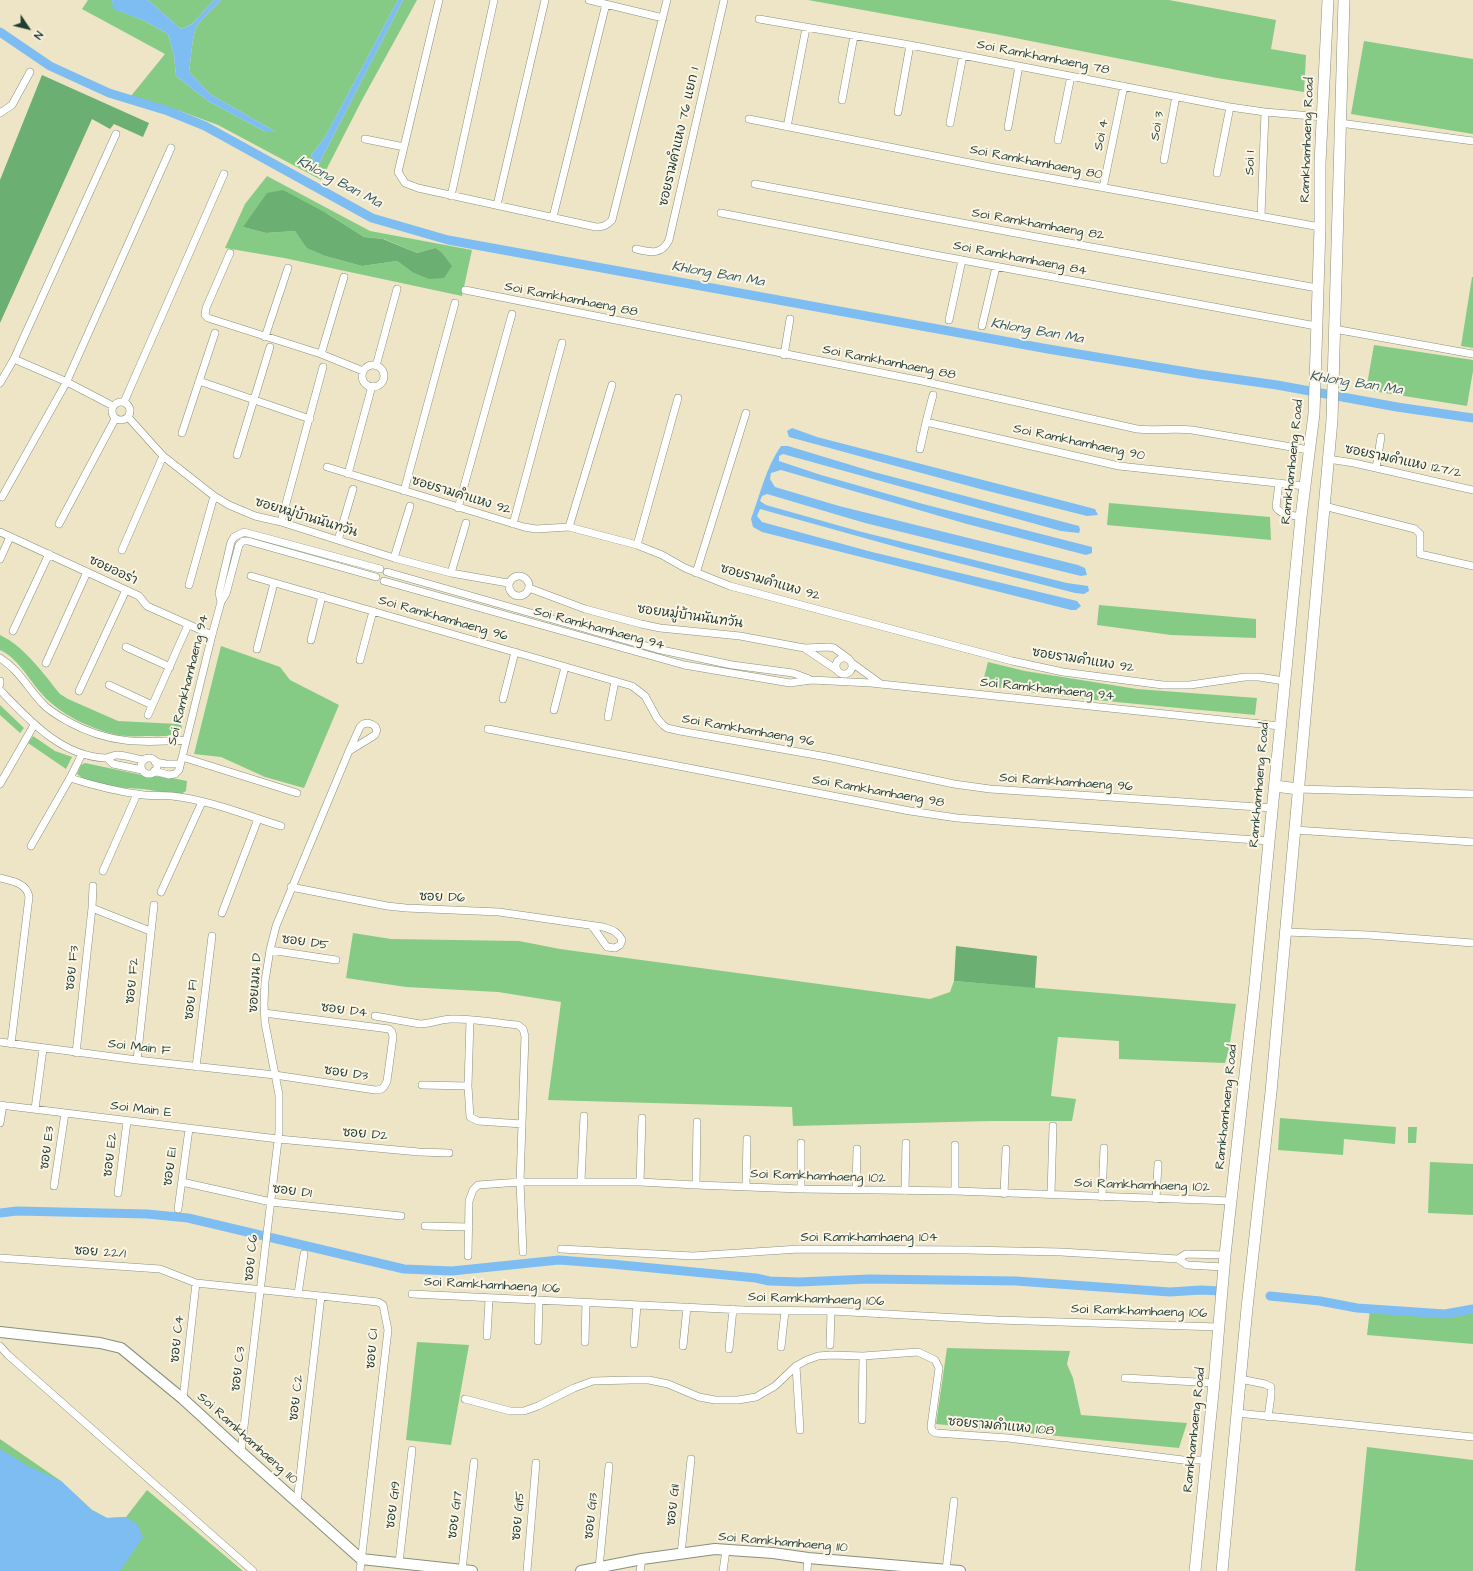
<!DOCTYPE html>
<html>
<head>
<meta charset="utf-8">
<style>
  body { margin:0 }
  #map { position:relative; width:1473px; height:1571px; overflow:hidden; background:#eee5c6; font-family:"Architects Daughter",sans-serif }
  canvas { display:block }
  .north { position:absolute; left:8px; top:8px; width:40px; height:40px; -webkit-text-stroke:3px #fcf5e5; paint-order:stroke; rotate:125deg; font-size:11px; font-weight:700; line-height:16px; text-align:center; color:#1f3d34 }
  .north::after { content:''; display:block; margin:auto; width:14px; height:18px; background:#1f3d34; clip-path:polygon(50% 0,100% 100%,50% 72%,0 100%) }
</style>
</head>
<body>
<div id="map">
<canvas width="1473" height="1571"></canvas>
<div class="north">N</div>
</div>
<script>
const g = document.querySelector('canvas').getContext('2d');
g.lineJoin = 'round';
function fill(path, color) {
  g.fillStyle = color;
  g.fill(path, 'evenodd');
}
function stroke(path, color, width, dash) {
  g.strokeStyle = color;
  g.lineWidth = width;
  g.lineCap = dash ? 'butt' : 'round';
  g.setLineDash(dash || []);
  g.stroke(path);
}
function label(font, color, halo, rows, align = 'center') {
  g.font = font + ' "Architects Daughter","Playpen Sans Thai",sans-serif';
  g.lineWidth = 4;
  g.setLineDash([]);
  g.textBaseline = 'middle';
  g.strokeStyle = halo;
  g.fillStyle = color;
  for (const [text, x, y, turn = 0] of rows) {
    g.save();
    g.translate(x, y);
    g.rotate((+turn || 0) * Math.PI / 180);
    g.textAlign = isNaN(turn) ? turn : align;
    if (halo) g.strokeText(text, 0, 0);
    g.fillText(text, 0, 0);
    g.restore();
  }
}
fill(new Path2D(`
  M88,0h24l2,9 31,12 23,13 6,21 2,21 32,25 58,31h10l-66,-38 -21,-22c2,-11 3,-38 8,-46 7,-10 17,-18 24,-26h177l-73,137 -14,18 6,13 86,-168h14l-55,100 -41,80 -103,-55 -38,-14 -49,-15 34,-42 -83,-45z
  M148,0h66l-22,24 -11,5z
  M808,0h361l107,20 -5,29 35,6 -2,37 -87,-14 -222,-44z
  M1364,41l109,18v75l-122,-20z
  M267,176l103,55 102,19 -10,46 -178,-38 -59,-10 20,-44zM326,213l38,24 20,2 33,14 18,-5 -23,24 -15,-11 -35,5 -37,-10 -17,-8 -13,-17 -29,2 -23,-6z
  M1472,277h1v71l-12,-2z
  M1374,345l99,15v11l-6,35 -101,-16z
  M1109,503l161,14 1,23 -164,-15z
  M1099,605l157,14v19l-85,-3 -74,-10z
  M0,635c25,12 43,38 60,59l8,5 50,22 60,3h3l1,4c-5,10 -23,8 -33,8 -7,0 -15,1 -22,0 -28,-2 -67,-21 -85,-42 -13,-14 -24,-36 -42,-44z
  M221,646l59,21 10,13 49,25 -35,83 -39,-11 -44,-20 -27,-3z
  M988,662l37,9 112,18 120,9 -2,17c-91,-9 -182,-15 -273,-30z
  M0,705l24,23 -4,5 -20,-18z
  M33,736l22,15 17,6 -6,12 -38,-26z
  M85,763l57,12 25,2 20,4 -1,10 -5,3c-12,-1 -25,-3 -38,-5 -21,-2 -49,0 -66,-15l4,-9z
  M353,933l38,6 128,2 41,8 370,50 20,-7 4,-11 282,23 -7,45 -4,14 -106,-4v-18l-61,-4 -7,59 25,3 -4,22h-82l-197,5 -1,-19 -244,-7 13,-98 -63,-10 -92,-5 -60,-9z
  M1280,1118l116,9 -1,17 -51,-5 -1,16 -65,-5z
  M1408,1127h9l-1,16h-8z
  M1430,1162l43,2v51l-45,-2z
  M1370,1309l70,8 33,-5v32l-106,-9z
  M417,1342l52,3 -18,100 -45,-5z
  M947,1348l123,3 -3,13 6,14 8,37 106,8 -8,25 -243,-24z
  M0,1439l61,42 31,29 15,8 19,-1 21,-27 96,81h-243z
  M1367,1447l106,13v111h-118z`), '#86cb85');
fill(new Path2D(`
  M42,75l107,48 -6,14 -29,-13 -4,5 -18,-10 -92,204v-143z
  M283,190l43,23 38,24 19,2 34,14 18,-5 7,5 10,13 -8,12 -15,1 -17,-7 -15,-11 -35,5 -37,-10 -18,-8 -12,-17 -29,2 -23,-6 24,-34z
  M956,946l81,10 -2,32 -81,-7z`), '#6caf72');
fill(new Path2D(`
  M112,0h36l33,29 11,-5 22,-24h7c-7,8 -17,16 -24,26 -5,8 -6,35 -8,46l21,22 66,38h-10l-58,-31 -32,-25 -2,-21 -6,-21 -23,-13 -32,-12z
  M398,0h5l-86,168 -6,-13 14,-18z
  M792,428l25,9 278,72 3,6 -11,1 -103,-26 -195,-53 -2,-6z
  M781,446h7l86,26 205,54 1,4 -1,3 -18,-2 -278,-77 -4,2v5l42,14 102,29 169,43v6l-6,2 -119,-31 -186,-54 -10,3 -1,6 5,8 64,19 239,59 7,3 2,7 -6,1 -216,-53 -98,-29 -5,2 -2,5 6,4 92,26 209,52 21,3 1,5 -5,3 -9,-1 -171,-44 -144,-40 -3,7 5,6 110,30 205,49 4,5 -5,4h-5l-309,-78 -9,-5 -2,-8c9,-24 15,-52 30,-73z
  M0,1449l28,17 33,15 31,29 15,8 19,-1 11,7 6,13 -23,34h-120z`), '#7ebdf2');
stroke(new Path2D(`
  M0,32l50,34 59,27 59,18 37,15 167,92 76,22 600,109 151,25 78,11 120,22 76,11
  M0,1213l17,-2 130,3 41,4 216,51 48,2 107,-11 52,4 145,14 13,3 30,1 70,-3 147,2 154,11 31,-2 19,1
  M1270,1296l50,5 37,7 88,6 28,-5`), '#7ebdf2', 9);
const street = new Path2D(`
  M439,0l-41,172 7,11 13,5 178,39c8,0 11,-2 16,-7l55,-220
  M589,0l74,18
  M759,19l151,26 320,62 35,5 58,5
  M842,100l12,-64
  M898,112l12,-67
  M0,113l12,-8 18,-33
  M749,119l246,49 325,59
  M950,123l13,-68
  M1340,123l133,18
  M787,127l19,-99
  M1008,127l11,-61
  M365,139l39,8
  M1058,140l13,-64
  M1164,160l12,-64
  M1217,173l13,-66
  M755,184l287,54 275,50
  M1103,188l21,-102
  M451,196l43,-196
  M497,205l48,-205
  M721,213l209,41 386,72
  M1261,216l4,-104
  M553,217l53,-213
  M636,249c14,3 25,7 33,-9l55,-240
  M230,253l-24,55 -1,7 3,3 113,36 42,17
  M465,290l457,91 215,48c18,2 37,-1 55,1l117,20
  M949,320l13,-60
  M982,326l14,-59
  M1334,329l139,25
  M265,337l23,-69
  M321,354l23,-77
  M784,355l6,-36
  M14,359l53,23 46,24
  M362 376a11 11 0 1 1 22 0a11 11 0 1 1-22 0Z
  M376,366l21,-77
  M199,381l111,38
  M0,383l14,-24 102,-225
  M112 411a9 9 0 1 1 18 0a9 9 0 1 1-18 0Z
  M124,402l100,-228
  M128,417l35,39 51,40 15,9 26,11 26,6 113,36 57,15 57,10
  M926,422l7,-27
  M182,433l33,-100
  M920,449l6,-27 193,44 186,20
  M237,455l33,-108
  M1328,459l26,4 119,27
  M327,467l197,60 12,2 33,-2 68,18 25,10 23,13 45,18 282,75 51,11 100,13h27l55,-8h14l25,4
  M1376,468l5,-31
  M348,474l24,-88
  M1279,483l-3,24c4,8 16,8 25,10
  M404,491l51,-188
  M2,497l64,-114 105,-235
  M1324,506l91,23 5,5v20l53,12
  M458,508l54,-194
  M281,522l42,-155
  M59,524l56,-105
  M513,524l49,-181
  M569,527l43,-142
  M0,532l139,64 8,10 65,29
  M338,540l15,-51
  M637,545l41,-147
  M122,550l41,-94
  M394,558l16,-52
  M0,559l10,-22
  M387,572l270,77 75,16 61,8 16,6
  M451,573l15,-50
  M696,573l50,-160
  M509 586a10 10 0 1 1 20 0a10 10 0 1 1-20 0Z
  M251,576l381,110 13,10 12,22 6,7 4,3 13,3 147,26 127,27 36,5 283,19
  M384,581l300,84 106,18 21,-3 60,3 409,43
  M189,585l25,-89
  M529,588l56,21 56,15 19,4 80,8 64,12 25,-1 5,1 15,11
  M221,602l-2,-9 12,-51 3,-5 10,-5 136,37
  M13,631l36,-77
  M311,640l11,-44
  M126,647l44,20
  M804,648l33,22
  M257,649l17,-66
  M836 666a8 8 0 1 1 16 0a8 8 0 1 1-16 0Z
  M0,658c18,11 28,30 42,45 7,8 18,14 27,19 40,22 73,21 117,18
  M360,660l13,-49
  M46,663l41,-91
  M852,663l29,21
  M0,681v3
  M109,685l43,20
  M0,690c29,30 61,66 105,68 4,0 8,-3 12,-3 9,0 19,4 27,5
  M79,691l47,-101
  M503,699l12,-47
  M554,710l11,-43
  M148,715l40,-90
  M608,717l7,-36
  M368,723c7,2 11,5 7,12l-26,16 11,-24 3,-3z
  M488,729l422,82 47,7 312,23
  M182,757l115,36
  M107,758l6,6 29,6
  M141 766a8 8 0 1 1 16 0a8 8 0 1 1-16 0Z
  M155,762l11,2h14
  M154,771l15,4 6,-1 4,-4 33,-135 9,-33 5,-8 13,-49 4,-4h5l128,36
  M70,778c25,8 49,14 74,17 9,1 19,0 28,1 37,4 73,19 109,30
  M0,784l34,-59
  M1298,789l175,5
  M1295,830l178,12
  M31,846l39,-68 12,-24
  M103,871l34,-77
  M0,878c12,3 27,5 29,19l-18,147
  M291,887l96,19 19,2 93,4 104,15c9,3 14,4 19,13l-2,5 -5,3 -8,-1 -15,-21
  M161,892l41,-90
  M92,908l58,23
  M222,913l36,-94
  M1285,932l84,3 104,8
  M270,950l66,10
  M375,1016l45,8c11,0 21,-5 31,-5 22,-1 45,4 67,6l5,4 2,7 -5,146 3,70
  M470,1020l-2,66 2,31 8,4 44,3
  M0,1042l137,18 138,15 100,15c7,0 9,-2 12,-9l6,-44 -1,-5 -3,-3 -125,-16
  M76,1053l16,-145 1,-22
  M137,1060l17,-155
  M196,1067l16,-131
  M422,1085l46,1
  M0,1105l278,34 141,13 30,1
  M35,1109l8,-60
  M0,1123l3,-18
  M955,1145v46
  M581,1181l3,-65
  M182,1182l89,20 130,14
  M640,1182l2,-64
  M696,1185l1,-63
  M54,1186l11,-73
  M746,1187l1,-48
  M801,1189v-46
  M856,1190l1,-41
  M905,1191l1,-48
  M118,1193l9,-72
  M1004,1194l2,-45
  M1051,1194l2,-68
  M1102,1197l2,-49
  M1156,1199l2,-35
  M178,1209l11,-80
  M425,1226l44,1
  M561,1249l132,7 106,-7 169,1 93,2 117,7 9,6 37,2
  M468,1256l1,-55 4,-11 5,-5 42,-3h120l56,3 105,4 154,2 276,10
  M0,1258l160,11 36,14 182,19 5,3 5,25 -28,241
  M1178,1259l8,-5 39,1
  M298,1294l6,-40
  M412,1294l332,16 87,1 166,9 222,7
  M487,1336l2,-37
  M538,1341l1,-40
  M585,1342l1,-39
  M634,1344l3,-39
  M830,1345l1,-34
  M0,1346l8,9 245,216
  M683,1346l4,-39
  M781,1347l4,-36
  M729,1349l4,-40
  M796,1366l4,64
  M1125,1378l89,5
  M1240,1379l25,5 6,3v9l-3,21
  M183,1399l13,-116
  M465,1399l45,12h14l14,-5 36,-18 19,-7 38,-1h18l19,4 31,13 16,3h23l18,-3 19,-11 21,-20 11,-6 11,-4 13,-1 32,1 55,-4 17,8 4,8 -8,58 1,5 4,2 72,5 175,22h23
  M1237,1413l236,24
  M862,1420l1,-64
  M241,1452l38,-320v-37l-14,-72 -1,-19 1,-23 5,-31 6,-24 73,-175
  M297,1502l24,-206
  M681,1554l10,-95
  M399,1563l13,-113
  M599,1568l10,-102
  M462,1570l12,-108
  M946,1570l8,-69
  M527,1571l9,-108
  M640,1571l2,-12
  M723,1571l3,-21
  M807,1571l1,-13`);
const secondary = new Path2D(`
  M0,1332l100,11 21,5 62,51 58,53 120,107 111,12
  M581,1571l61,-12 73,-10 58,4 35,5 152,13`);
const primary = new Path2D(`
  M1275,786l23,3
  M1195,1571l19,-188 11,-128 30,-271 46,-467 13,-103 6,-187v-64l8,-163
  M1222,1571l25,-263 24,-216 61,-672 12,-420`);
stroke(street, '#86917d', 8);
stroke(secondary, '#86917d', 12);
stroke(primary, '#86917d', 12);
stroke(street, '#fff', 7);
stroke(secondary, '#fff', 10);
stroke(primary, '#fff', 11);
label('13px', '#1f3d34', '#fcf5e5', [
  ["Soi Ramkhamhaeng 78",1043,58,11],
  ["Soi 3",1158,126,-80],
  ["Soi 4",1102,135,-79],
  ["ซอยรามคำแหง 76 แยก 1",680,137,-77],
  ["Ramkhamhaeng Road",1308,140,-88],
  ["Soi Ramkhamhaeng 80",1036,163,11],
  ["Soi 1",1251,163,-88],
  ["Soi Ramkhamhaeng 82",1038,225,10],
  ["Soi Ramkhamhaeng 84",1020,259,11],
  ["Soi Ramkhamhaeng 88",571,300,11],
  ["Soi Ramkhamhaeng 88",889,363,11],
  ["Soi Ramkhamhaeng 90",1079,443,12],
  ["Ramkhamhaeng Road",1293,462,-84],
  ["ซอยรามคำแหง 127/2",1403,462,12],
  ["ซอยรามคําแหง 92",461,496,17],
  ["ซอยหมู่บ้านนันทวัน",306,518,17],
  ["ซอยออร่า",113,571,25],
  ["ซอยรามคําแหง 92",770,583,16],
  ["ซอยหมู่บ้านนันทวัน",690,617,8],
  ["Soi Ramkhamhaeng 96",443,619,16],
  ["Soi Ramkhamhaeng 94",599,629,15],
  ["ซอยรามคําแหง 92",1083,661,9],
  ["Soi Ramkhamhaeng 94",189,680,-76],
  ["Soi Ramkhamhaeng 94",1047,690,6],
  ["Soi Ramkhamhaeng 96",748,731,10],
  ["Soi Ramkhamhaeng 96",1066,783,4],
  ["Ramkhamhaeng Road",1260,785,-85],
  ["Soi Ramkhamhaeng 98",878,792,10],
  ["ซอย D6",442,898,2],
  ["ซอย D5",305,943,8],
  ["ซอย F3",73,968,-84],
  ["ซอย F2",133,981,-84],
  ["ซอยเมน D",256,983,-86],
  ["ซอย F1",192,1000,-83],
  ["ซอย D4",344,1011,7],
  ["Soi Main F",139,1048,7],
  ["ซอย D3",346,1074,8],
  ["Ramkhamhaeng Road",1227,1107,-84],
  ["Soi Main E",141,1110,7],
  ["ซอย D2",365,1135,5],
  ["ซอย E3",48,1148,-82],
  ["ซอย E2",111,1155,-83],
  ["ซอย E1",171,1167,-82],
  ["Soi Ramkhamhaeng 102",818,1177,2],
  ["Soi Ramkhamhaeng 102",1142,1186,2],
  ["ซอย D1",292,1192,7],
  ["Soi Ramkhamhaeng 104",869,1238],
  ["ซอย 22/1",100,1253,4],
  ["ซอย C6",252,1258,-84],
  ["Soi Ramkhamhaeng 106",492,1286,3],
  ["Soi Ramkhamhaeng 106",816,1300,2],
  ["Soi Ramkhamhaeng 106",1139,1312,2],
  ["ซอย C4",178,1339,-84],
  ["ซอย C1",373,1349,-85],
  ["ซอย C3",239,1369,-83],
  ["ซอย C2",297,1398,-83],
  ["ซอยรามคำแหง 108",1001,1427,5],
  ["Ramkhamhaeng Road",1195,1430,-84],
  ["Soi Ramkhamhaeng 110",247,1439,42],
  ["ซอย G19",394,1505,-83],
  ["ซอย G11",674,1505,-84],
  ["ซอย G17",456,1515,-83],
  ["ซอย G15",519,1516,-85],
  ["ซอย G13",592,1516,-84],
  ["Soi Ramkhamhaeng 110",783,1543,5]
]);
label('italic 14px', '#375d64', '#fcf5e5', [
  ["Khlong Ban Ma",339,183,28],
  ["Khlong Ban Ma",718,275,10],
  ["Khlong Ban Ma",1037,332,10],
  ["Khlong Ban Ma",1356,384,9]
]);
</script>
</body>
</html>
